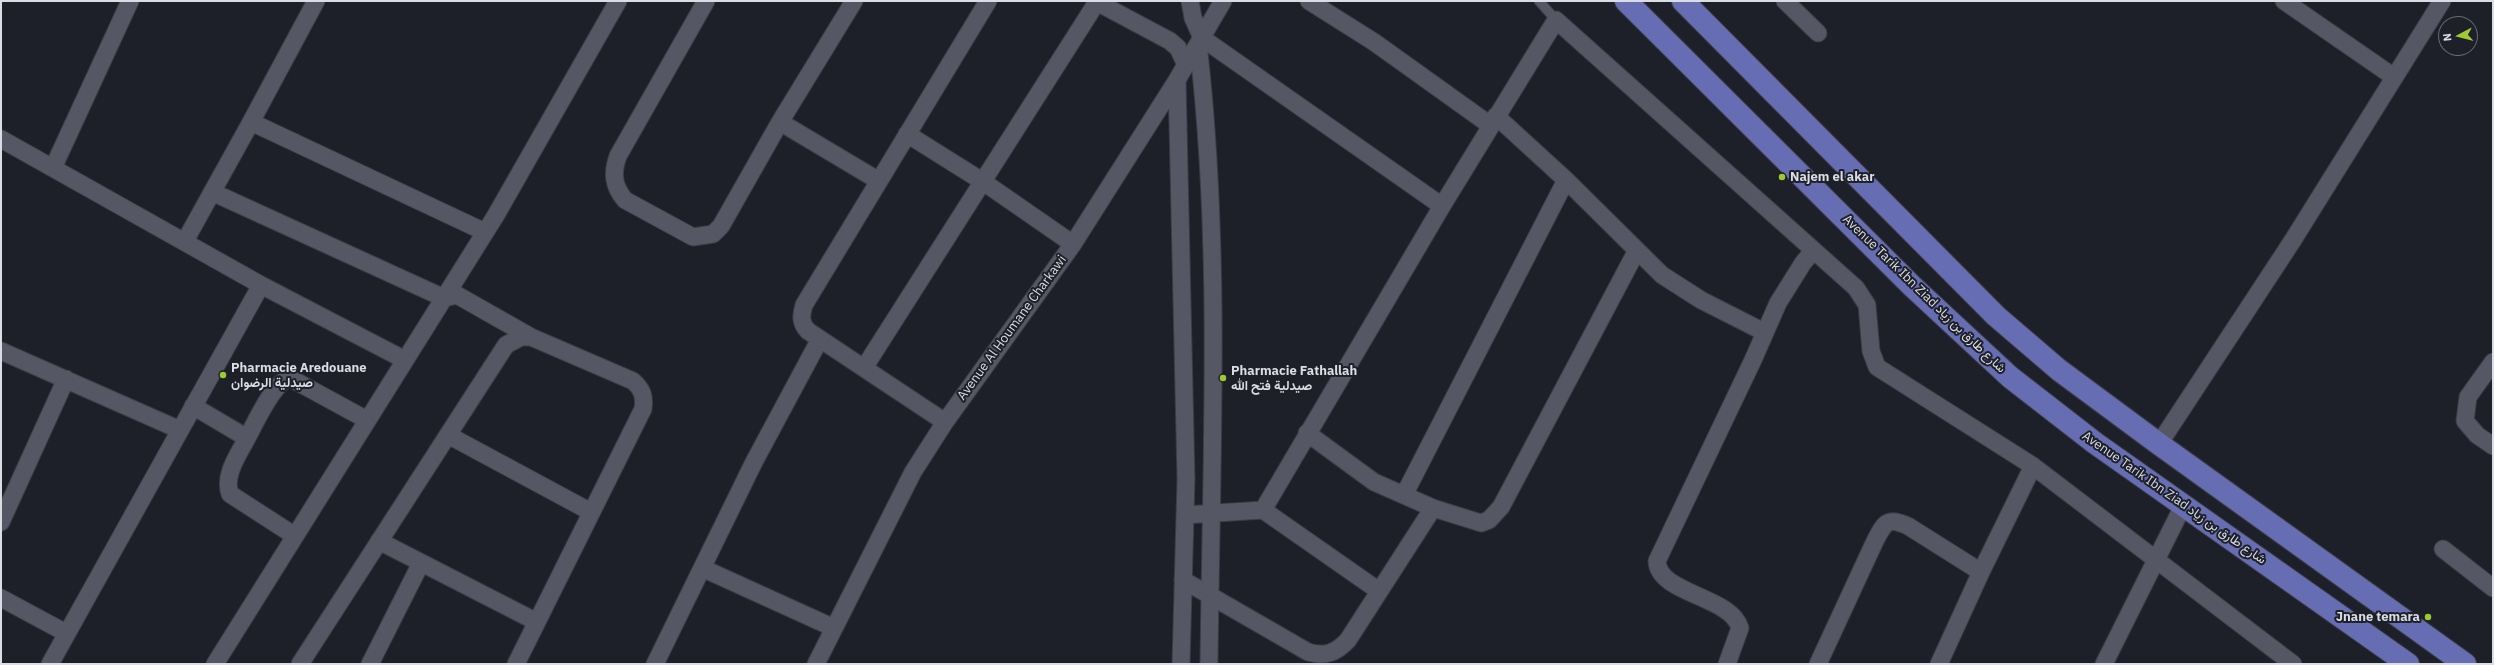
<!DOCTYPE html>
<html>
<head>
<meta charset="utf-8">
<style>
  body { margin:0 }
  #map { position:relative; width:2494px; height:665px; overflow:hidden; background:#1d1f29; font-family:"IBM Plex Sans",sans-serif }
  canvas { display:block }
  .frame { position:absolute; inset:0; border:2px solid #dbdde4; pointer-events:none }
  .north { position:absolute; left:2438px; top:16px; width:40px; height:40px; box-sizing:border-box; background:#1d1f29; border:1px solid #696b74; border-radius:50%; rotate:263deg; font-size:11px; font-weight:700; line-height:16px; text-align:center; color:#dbdde4 }
  .north::after { content:''; display:block; margin:auto; width:14px; height:18px; background:#9dca30; clip-path:polygon(50% 0,100% 100%,50% 72%,0 100%) }
</style>
</head>
<body>
<div id="map">
<canvas width="2494" height="665"></canvas>
<div class="frame"></div>
<div class="north">N</div>
</div>
<script>
const g = document.querySelector('canvas').getContext('2d');
g.lineJoin = 'round';
function stroke(path, color, width, dash) {
  g.strokeStyle = color;
  g.lineWidth = width;
  g.lineCap = dash ? 'butt' : 'round';
  g.setLineDash(dash || []);
  g.stroke(path);
}
function label(font, color, halo, rows, align = 'center') {
  g.font = font + ' "IBM Plex Sans",Vazirmatn,sans-serif';
  g.lineWidth = 4;
  g.setLineDash([]);
  g.textBaseline = 'middle';
  g.strokeStyle = halo;
  g.fillStyle = color;
  for (const [text, x, y, turn = 0] of rows) {
    g.save();
    g.translate(x, y);
    g.rotate((+turn || 0) * Math.PI / 180);
    g.textAlign = isNaN(turn) ? turn : align;
    if (halo) g.strokeText(text, 0, 0);
    g.fillText(text, 0, 0);
    g.restore();
  }
}
const lane = new Path2D(`
  M1539,1l17,19`);
const street = new Path2D(`
  M706,1l-88,155c-6,17 -5,30 7,44l68,37 20,-3 8,-8 59,-104 74,-121
  M1095,1l75,40 8,7 8,17
  M1190,1l3,17 9,20 240,168
  M1309,1l65,41 116,83
  M1785,1l33,32
  M2284,1l110,76
  M1198,44c24,206 13,414 11,620
  M1177,80l9,399 -5,185
  M1496,116l70,64 96,95 39,25 63,32
  M251,122l65,-121
  M780,122l99,59
  M907,134l75,47 91,63
  M1,139l260,146 144,75
  M53,168l77,-167
  M212,192l232,106 13,-3 74,42
  M185,241l66,-119 234,110
  M1,351l179,79
  M2493,362l-25,35 -3,24 12,14 16,11
  M864,368l233,-366
  M193,406l54,32c9,-16 26,-56 43,-60l77,42
  M945,422l-137,-91c-8,-8 -7,-16 -4,-26l184,-304
  M1307,433l67,49 59,26 48,15 8,-3 12,-13 135,-255
  M448,435l143,77
  M247,438c-8,16 -24,37 -17,56l65,42
  M2159,444l134,-204 149,-239
  M1404,495l162,-315
  M1263,510l116,81
  M1185,515l78,-5 179,-304 114,-186 300,268 11,17 4,46 6,16 156,99 260,198
  M1,522l65,-143
  M379,541l156,80
  M2443,549l50,39
  M702,568l132,60
  M1183,580l125,72c17,5 28,1 40,-12l85,-132
  M1,598l65,35
  M50,664l211,-379
  M215,664l281,-449 122,-214
  M300,664l206,-319 15,-8h10l102,44c9,8 12,15 10,28l-127,255
  M370,664l51,-101
  M655,664l99,-202 66,-123
  M816,664l97,-192 32,-50 128,-178 104,-164 46,-79
  M1727,664l13,-36c-9,-32 -82,-34 -83,-67l96,-201 25,-57 25,-40 10,-12
  M1818,664l57,-123c10,-19 12,-24 33,-15l73,46
  M1939,664l42,-92 52,-106
  M2104,664l80,-160`);
const primary = new Path2D(`
  M1626,1l286,285 98,91 85,66 313,221
  M1683,1l313,315 63,54 100,74 306,220`);
stroke(lane, '#3b3c44', 11);
stroke(street, '#3b3c44', 19);
stroke(primary, '#3b3c44', 24);
stroke(lane, '#555764', 9);
stroke(street, '#555764', 17);
stroke(primary, '#666db2', 22);
for (const [x, y, r, color] of [
  [1782,177,4,"#9dca30"],
  [223,375,4,"#9dca30"],
  [1223,378,4,"#9dca30"],
  [2428,617,4,"#9dca30"]
]) {
  const dot = new Path2D();
  dot.arc(x, y, r, 0, 2 * Math.PI);
  g.fillStyle = color;
  g.fill(dot);
  stroke(dot, '#1d1f29', 1.5);
}
label('bold 13px', '#dbdde4', '#1d1f29', [
  ["Najem el akar",1790,177],
  ["Pharmacie Aredouane",231,368],
  ["صيدلية الرضوان",231,383],
  ["Pharmacie Fathallah",1231,371],
  ["صيدلية فتح الله",1231,386],
  ["Jnane temara",2420,617,"right"]
], 'left');
label('13px', '#dbdde4', '#1d1f29', [
  ["Avenue Tarik Ibn Ziad شارع طارق بن زياد",1924,294,44],
  ["Avenue Al Houmane Charkawi",1012,328,-54],
  ["Avenue Tarik Ibn Ziad شارع طارق بن زياد",2174,498,35]
]);
</script>
</body>
</html>
